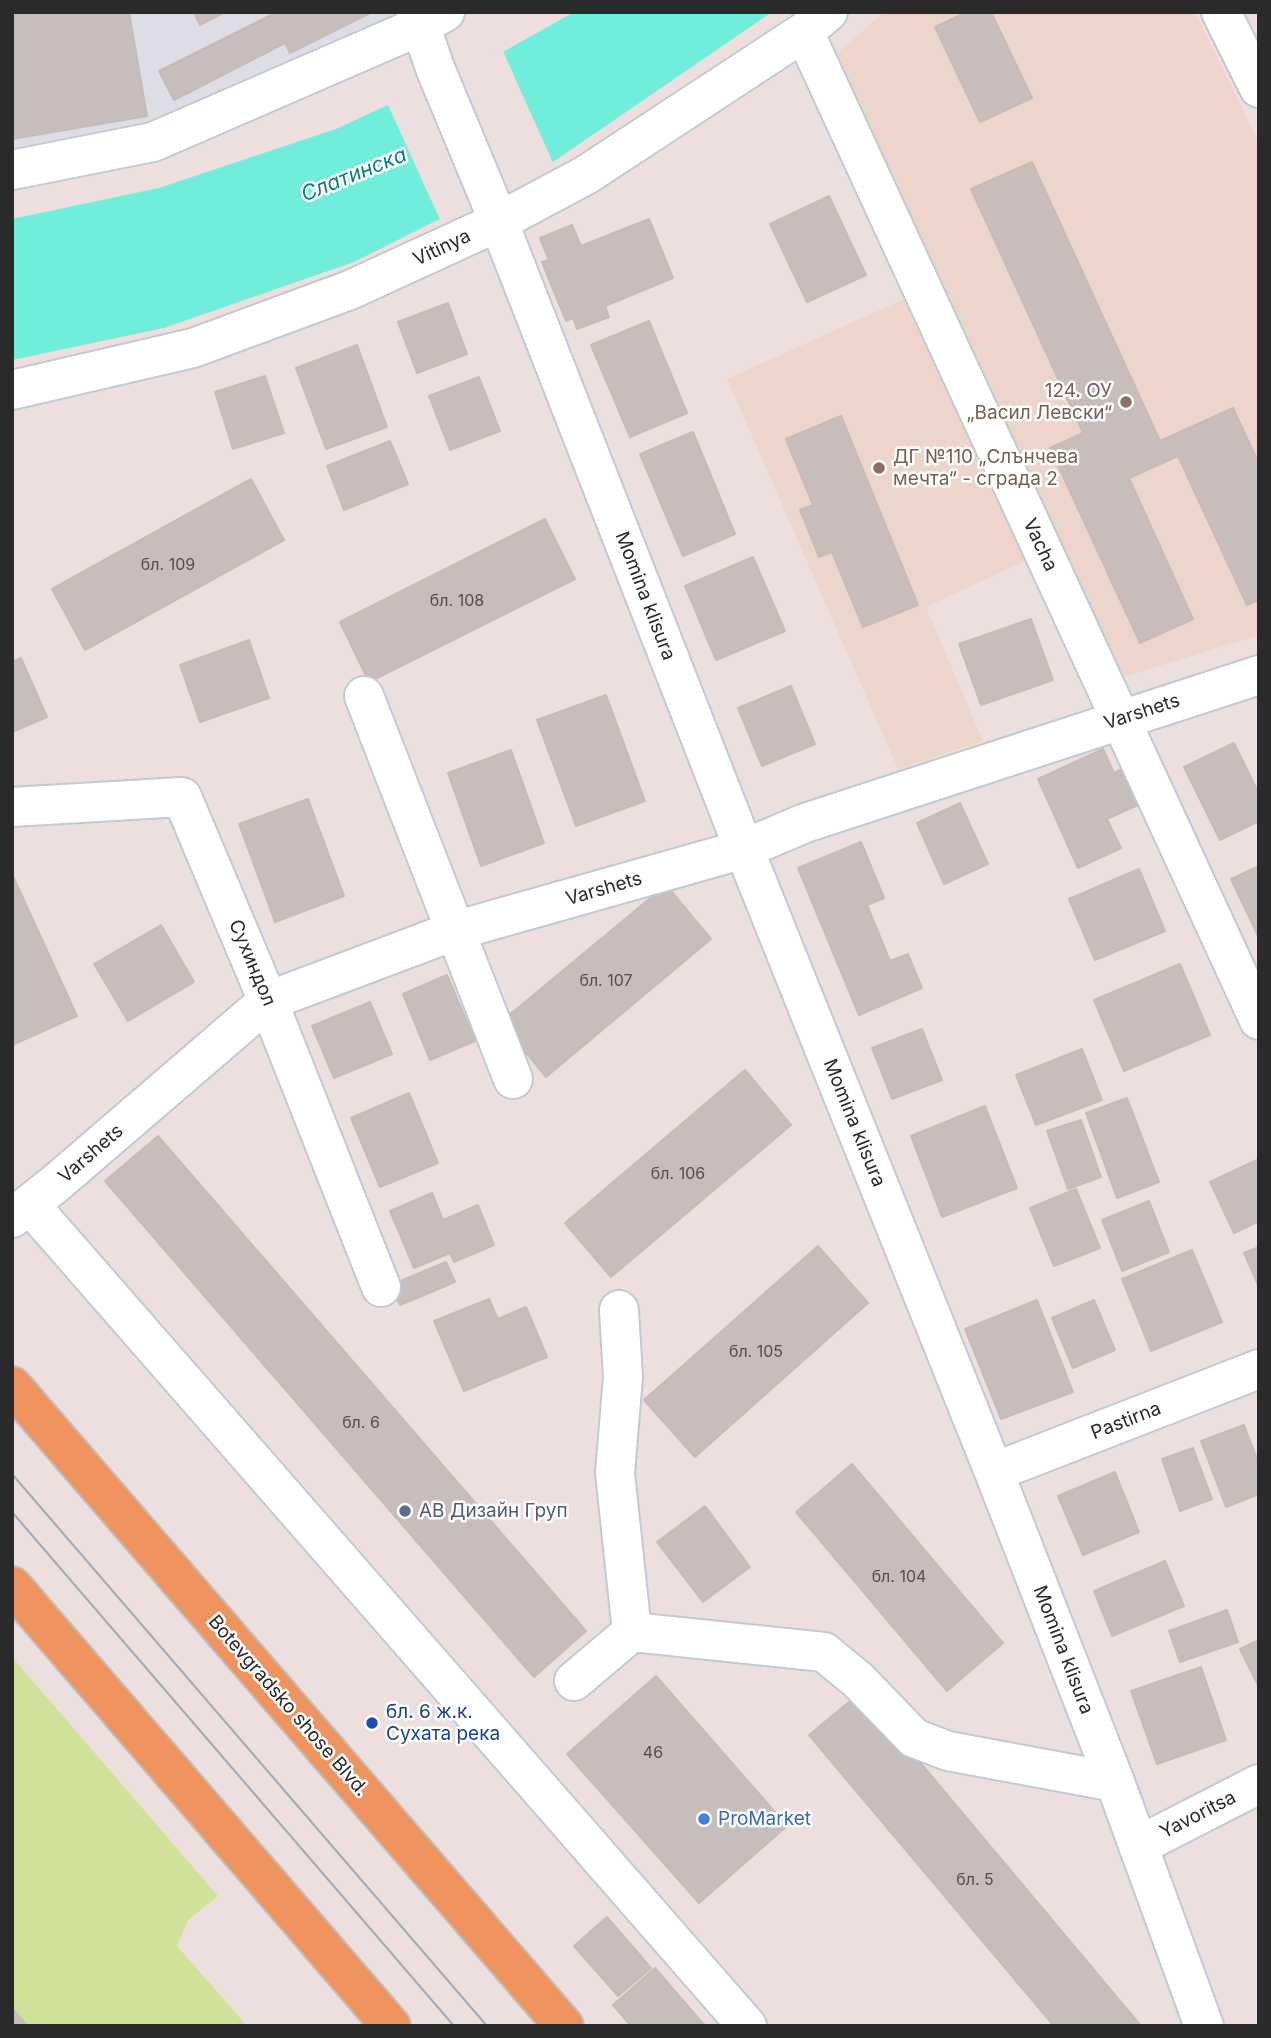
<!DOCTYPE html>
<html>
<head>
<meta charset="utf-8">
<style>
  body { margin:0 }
  #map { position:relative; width:1271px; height:2038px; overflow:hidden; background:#ecdfdd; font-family:Inter,sans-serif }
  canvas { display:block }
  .frame { position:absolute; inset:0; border:14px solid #2a2a2a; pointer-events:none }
</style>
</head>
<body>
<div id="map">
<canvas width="1271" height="2038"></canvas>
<div class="frame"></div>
</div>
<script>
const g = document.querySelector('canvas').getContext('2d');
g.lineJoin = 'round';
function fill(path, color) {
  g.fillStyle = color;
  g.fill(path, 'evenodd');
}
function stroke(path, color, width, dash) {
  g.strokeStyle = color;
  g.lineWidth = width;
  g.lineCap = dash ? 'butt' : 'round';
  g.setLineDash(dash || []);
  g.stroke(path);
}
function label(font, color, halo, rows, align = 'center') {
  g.font = font + ' Inter,sans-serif';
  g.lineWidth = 5;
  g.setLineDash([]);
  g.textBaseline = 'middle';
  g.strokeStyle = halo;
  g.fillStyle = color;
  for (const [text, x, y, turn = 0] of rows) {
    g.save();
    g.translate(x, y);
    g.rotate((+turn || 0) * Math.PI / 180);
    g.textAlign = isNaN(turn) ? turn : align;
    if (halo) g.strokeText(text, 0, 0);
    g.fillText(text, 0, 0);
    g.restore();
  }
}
fill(new Path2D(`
  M12,12h404l-263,130 -141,28z`), '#dddee5');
fill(new Path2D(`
  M884,12h311l64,131v492l-138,43 -287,-622z
  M913,295l120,262 -107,50 57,134 -85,28 -171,-390z`), '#eed5cc');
fill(new Path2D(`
  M12,1657l206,239 -30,24 -11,26 70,80h-220l-15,-18z`), '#d0e29a');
fill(new Path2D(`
  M574,12h198l-219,150 -199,100 -190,66 -152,32v-141l147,-31 177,-59 167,-77z`), '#71eddc');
fill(new Path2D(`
  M502,49l52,116 -112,59 -55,-121z`), '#ecdfdd');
const building = new Path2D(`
  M12,12h117l18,104 -135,23z
  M194,12h31l-25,13z
  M270,12h102l-82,41z
  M967,12h24l41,86 -52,24 -45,-95z
  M271,15l14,28 -111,57 -15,-29z
  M1032,162l128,279 73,-33 26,56v136l-12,5 -69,-149 -49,22 64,141 -53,24 -90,-195 33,-15 -112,-244z
  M829,196l37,79 -59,27 -37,-78z
  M649,219l24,59 -68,28 4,11 -32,12 -4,-11 -7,3 -24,-59 7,-2 -9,-22 32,-13 9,21z
  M448,303l19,51 -50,19 -19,-51z
  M649,321l38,92 -57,24 -39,-92z
  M357,345l30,82 -61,22 -30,-81z
  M265,376l19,57 -51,16 -18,-57z
  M479,377l21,54 -50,19 -21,-54z
  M841,416l77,189 -55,22 -31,-75 -13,5 -19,-47 13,-5 -27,-66z
  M693,432l42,102 -52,22 -43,-102z
  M390,441l18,43 -64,26 -17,-44z
  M251,479l33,61 -199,110 -33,-61z
  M545,519l30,60 -206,103 -29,-60z
  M753,557l32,74 -69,29 -31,-74z
  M1031,619l22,61 -72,25 -22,-61z
  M249,640l20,58 -69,24 -20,-57z
  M21,658l26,59 -35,15v-70z
  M791,686l24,58 -53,22 -24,-58z
  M606,695l39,106 -69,25 -39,-106z
  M1234,743l25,51v27l-39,19 -36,-73z
  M1103,749l11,24 8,-4 16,36 -31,14 14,29 -43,20 -40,-89z
  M511,750l33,93 -63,23 -33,-93z
  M308,799l36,97 -69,26 -36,-98z
  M960,803l28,61 -44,20 -27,-61z
  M861,842l23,56 -17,7 23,56 18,-7 14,34 -63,27 -61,-147z
  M1259,866v72l-28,-59z
  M1139,869l26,62 -70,29 -26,-61z
  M12,874l65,142 -65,29z
  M666,885l45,54 -165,138 -45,-55z
  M161,925l33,57 -66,39 -34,-57z
  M1180,964l30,71 -86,36 -30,-71z
  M447,975l28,66 -45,19 -27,-66z
  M370,1002l22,52 -58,24 -22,-52z
  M922,1029l20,51 -50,19 -20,-51z
  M1082,1049l20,51 -66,25 -20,-50z
  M745,1070l46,55 -180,152 -46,-54z
  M409,1093l29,70 -58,24 -29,-69z
  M1127,1098l32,84 -42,16 -31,-85z
  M985,1106l32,82 -75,29 -31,-81z
  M1081,1120l20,57 -33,12 -21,-58z
  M158,1136l428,495 -52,46 -429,-496z
  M1259,1159v62l-25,12 -24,-51z
  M1076,1189l24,59 -46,18 -24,-58z
  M432,1193l11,27 35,-15 16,40 -40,17 -4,-9 -36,15 -24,-57z
  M1149,1201l20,51 -47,19 -20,-51z
  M818,1246l50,57 -173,154 -51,-57z
  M1259,1247v40l-15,-34z
  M1192,1250l30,72 -71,29 -29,-72z
  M446,1262l9,20 -55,23 -9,-20z
  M489,1299l9,20 28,-12 21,50 -83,34 -30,-70z
  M1037,1300l36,92 -72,27 -36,-90z
  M1094,1300l21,50 -42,18 -21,-50z
  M1244,1425l15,39v30l-33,13 -25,-66z
  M1193,1448l19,51 -32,12 -18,-52z
  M852,1464l151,179 -56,48 -151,-179z
  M1115,1472l24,60 -56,23 -25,-59z
  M705,1506l45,61 -47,35 -46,-60z
  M1165,1561l19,45 -72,30 -18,-45z
  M1227,1610l11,32 -58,20 -11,-31z
  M1259,1640v47l-19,-38z
  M1201,1667l25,73 -69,24 -26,-73z
  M656,1676l131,150 -88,77 -132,-149z
  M861,1692l280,334h-87l-245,-291z
  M607,1917l44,51 -33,28 -44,-50z
  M655,1968l50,58h-74l-18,-21z
  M12,2008l15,18h-15z`);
fill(building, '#c7bebb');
stroke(building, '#c8bab6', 2);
const minor = new Path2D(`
  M416,12l19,56 57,137 252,644 250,623 121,310 89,244
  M1221,12l38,76
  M804,32l455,988
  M12,170l141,-28 267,-116 25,-14
  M12,390l181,-42 157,-58 148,-68 88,-47 218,-143 24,-20
  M364,696l149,383
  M12,807l170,-10 86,204 113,286
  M30,1205l717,821
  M12,1218l43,-34 213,-183 186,-70 290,-82 61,-26 454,-148
  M619,1310l4,67 -8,96 17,159
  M994,1472l265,-103
  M574,1681l58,-49 192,20 34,28 56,58 34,13 167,31
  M1138,1846l121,-62`);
const major = new Path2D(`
  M12,1386l552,640
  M12,1586l379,440`);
stroke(minor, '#c1cad0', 42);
stroke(major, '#bfbfbf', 42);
stroke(minor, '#fff', 38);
stroke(major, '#ef935f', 38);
stroke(new Path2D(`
  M12,1474l475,552
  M12,1512l442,514`), '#9fabb5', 2);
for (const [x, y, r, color] of [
  [1126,402,7,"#8d6e63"],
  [879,468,7,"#8d6e63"],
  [405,1511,7,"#5c6f8a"],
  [372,1723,7,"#1a4fb4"],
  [704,1819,7,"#3f7fe0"]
]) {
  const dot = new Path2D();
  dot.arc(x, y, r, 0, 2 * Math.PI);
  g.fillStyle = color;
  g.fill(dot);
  stroke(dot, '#fff', 2.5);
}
label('16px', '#514f4e', null, [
  ["бл. 109",168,565],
  ["бл. 108",457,601],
  ["бл. 107",606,981],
  ["бл. 106",678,1174],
  ["бл. 105",756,1352],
  ["бл. 6",361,1423],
  ["бл. 104",899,1577],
  ["46",653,1753],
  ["бл. 5",975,1880]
]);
label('19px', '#2a2a2a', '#fff', [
  ["Vitinya",442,248,-25],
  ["Vacha",1040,545,65],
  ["Momina klisura",645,596,69],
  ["Varshets",1142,712,-18],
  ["Varshets",604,889,-16],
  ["Сухиндол",252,963,67],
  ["Momina klisura",854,1123,68],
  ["Varshets",91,1154,-41],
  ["Pastirna",1126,1421,-21],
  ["Momina klisura",1063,1650,69],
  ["Botevgradsko shose Blvd.",288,1706,49],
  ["Yavoritsa",1198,1815,-27]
]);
label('19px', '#785e54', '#fff', [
  ["124. ОУ",1112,391],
  ["„Васил Левски“",1112,413],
  ["ДГ №110 „Слънчева",893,457,"left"],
  ["мечта“ - сграда 2",893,479,"left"]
], 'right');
label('19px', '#4e5e75', '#fff', [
  ["АВ Дизайн Груп",419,1511]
], 'left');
label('19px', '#164399', '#fff', [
  ["бл. 6 ж.к.",386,1712],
  ["Сухата река",386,1734]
], 'left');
label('19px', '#366cbe', '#fff', [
  ["ProMarket",718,1819]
], 'left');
label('italic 21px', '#0f7f78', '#fff', [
  ["Слатинска",354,175,-22]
]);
</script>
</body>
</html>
